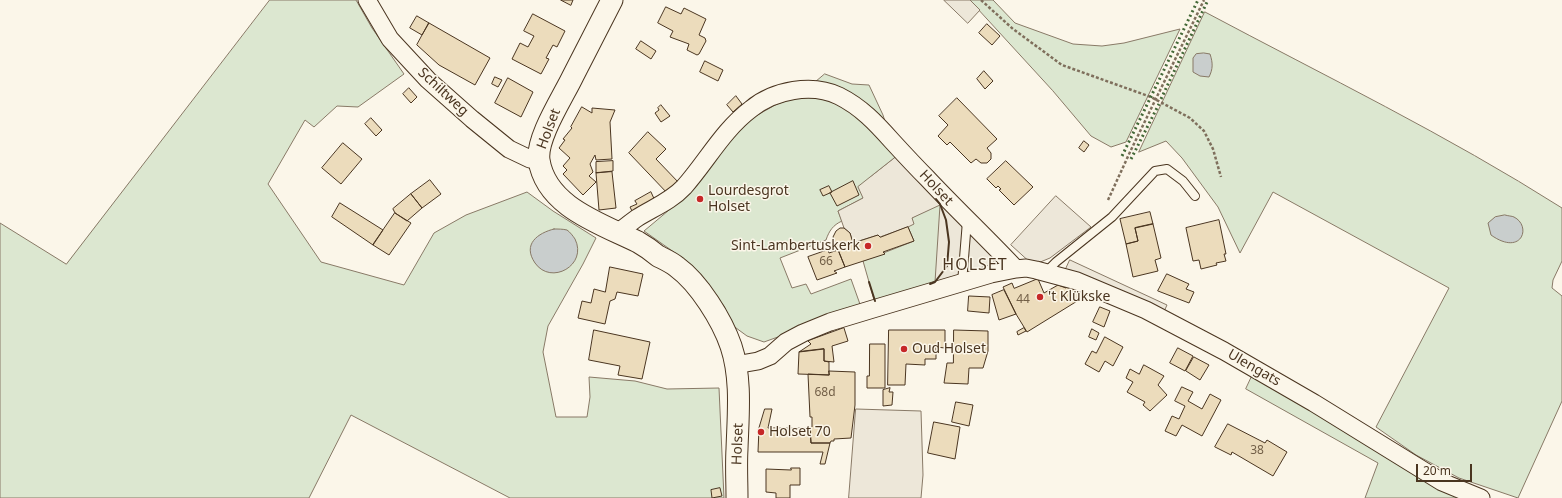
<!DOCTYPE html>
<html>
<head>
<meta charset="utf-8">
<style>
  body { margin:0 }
  #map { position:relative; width:1562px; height:498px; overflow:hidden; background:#fbf6e9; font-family:"Noto Sans",sans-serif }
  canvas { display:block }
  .scale { position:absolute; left:1416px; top:464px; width:56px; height:18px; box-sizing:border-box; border:2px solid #4a3520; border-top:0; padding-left:5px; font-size:12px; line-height:14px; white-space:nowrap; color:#4a3520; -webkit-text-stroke:3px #fbf6e9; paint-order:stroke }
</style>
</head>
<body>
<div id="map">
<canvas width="1562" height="498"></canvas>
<div class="scale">20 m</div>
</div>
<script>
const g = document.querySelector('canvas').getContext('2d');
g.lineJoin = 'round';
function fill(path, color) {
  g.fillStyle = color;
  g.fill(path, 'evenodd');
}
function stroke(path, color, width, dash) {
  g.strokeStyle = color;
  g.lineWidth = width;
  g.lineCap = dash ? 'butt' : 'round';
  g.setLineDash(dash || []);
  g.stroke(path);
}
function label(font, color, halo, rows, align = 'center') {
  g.font = font + ' "Noto Sans",sans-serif';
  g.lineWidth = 3;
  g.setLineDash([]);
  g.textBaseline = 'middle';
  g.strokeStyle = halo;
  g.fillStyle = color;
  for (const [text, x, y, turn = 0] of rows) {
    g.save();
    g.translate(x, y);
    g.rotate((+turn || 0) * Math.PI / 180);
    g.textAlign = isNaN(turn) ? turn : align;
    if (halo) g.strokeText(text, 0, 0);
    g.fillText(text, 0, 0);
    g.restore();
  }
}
const green = new Path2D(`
  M270,0h86l16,28 32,46 -46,33 -21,-1 -23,21 -9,-7 -37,64 53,78 83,23 30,-52 32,-18 61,-23 26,19 43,27 -13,26 -35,62 -5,26 13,65h31l3,-20 -1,-20 46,4 32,8 52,-1 5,110h-214l-159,-83 -42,83h-309v-275l66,41z
  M970,0h23l22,23 58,21 29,2 22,-3 56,-14 -54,113 -15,5 -20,-11 -38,-45z
  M1205,12c120,64 242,123 357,196v53l-9,19 -1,8 10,8v105l-44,97 -59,-20 -43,-23 -40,-28 73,-139 -176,-96 -33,61 -22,-46 -36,-49 -16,-17 -27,11z
  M825,74l27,10 17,1 14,30 13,42 -24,19 -9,22 -25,13 4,10c-9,4 -13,10 -16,19l-46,18 12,30 14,-4 5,10 40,-15 10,28 -97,35 -17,-6 -15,-11 -8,-19 -20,-25 -26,-26 -34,-24 37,-31 57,-69 14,-13 25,-14 20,-7z
  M940,204l6,16 -11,62 -60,21 -12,-42 51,-20 -6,-14 4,-9z
  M1253,374l235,124h-123l13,-35 -132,-74z`);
fill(green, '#dce7d0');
stroke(green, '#887966', 1);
const parking = new Path2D(`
  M944,0h26l10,10 -12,13z
  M896,157l22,21 22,26 52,50 2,7 -3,6 -56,15 5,-77 -28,13 2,6 -6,3 -28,10 -2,-2 -25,8 -3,-10 -6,-5 -6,-17 25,-13 -5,-11z
  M1056,196l35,31 -41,31 -17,7 -22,-20z
  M1070,260l97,45 -5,11 -97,-45z
  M856,409l65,2 2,64 -2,23h-72z`);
fill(parking, '#ede7d9');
stroke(parking, '#887966', 1);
const water = new Path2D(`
  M1204,53l6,1c3,9 3,15 -1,23l-9,-1 -7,-4v-14l3,-4z
  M1505,215c3,1 7,1 9,2 18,9 8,40 -23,18l-3,-12 7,-6z
  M554,229c4,0 9,0 13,1 3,2 6,6 8,9 13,26 -24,47 -40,24 -13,-19 3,-30 19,-34z`);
fill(water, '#c9cecd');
stroke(water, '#887966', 1);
const building = new Path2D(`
  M561,0h12l-2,5z
  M666,7l15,7 3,-6 22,11 -7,16 6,3 1,3 -7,13 -2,1 -10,-5 2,-6 -19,-7 3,-6 -15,-8z
  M533,14l32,17 -8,16 -4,-2 -7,13 3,1 -8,15 -29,-15 8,-16 8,4 6,-11 -10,-5z
  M417,16l12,7 -7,12 -12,-7z
  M429,23l61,35 -15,27 -36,-20 -22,-20z
  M987,24l13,12 -8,9 -13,-12z
  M641,41l15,10 -5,8 -15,-10z
  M705,61l18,9 -5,11 -18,-9z
  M984,71l9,10 -8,8 -8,-10z
  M495,77l7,3 -4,7 -6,-3z
  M508,78l25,14 -12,25 -26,-14z
  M409,88l8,9 -6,6 -8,-9z
  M736,96l6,8 -9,8 -6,-7z
  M957,98l40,41 -10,9 4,5v6l-4,4h-6l-5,-4 -5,4 -21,-21 -3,3 -9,-9 10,-11 -9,-9z
  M661,105l9,11 -9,6 -6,-9 4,-3 -1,-2z
  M582,107l10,6v-5l23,2 -5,12 2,37 -16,1 -1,-5 -5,9 3,8 -4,4 7,6 -13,13 -20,-21 4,-4 -4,-4 7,-8 -11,-10 6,-8 -2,-1 9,-11 -1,-1z
  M371,118l11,12 -6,6 -11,-12z
  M648,132l18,17 -10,10 24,25 -11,11 -40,-42z
  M1084,141l5,4 -5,7 -5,-4z
  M343,143l19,16 -21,25 -19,-16z
  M613,161v10l-17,2v-11z
  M1006,161l27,26 -19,18 -15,-15 2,-1 -3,-3 -2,2 -9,-9z
  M612,172l4,36 -17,2 -3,-37z
  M430,180l11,14 -19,14 -11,-14z
  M853,181l6,14 -22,11 -7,-13z
  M829,186l3,6 -9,4 -3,-6z
  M651,192l5,11 -22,12 -4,-8 7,-3 -2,-3z
  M411,194l11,14 -15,13 -12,-8 -2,-4z
  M340,203l43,27 -10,15 -41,-28z
  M1150,212l3,12 -18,4 3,13 -12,3 -6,-25z
  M395,213l16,10 -22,32 -16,-10z
  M1219,220l7,34h-2l2,7 -10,2 1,2 -16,4 -2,-9 -6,1 -7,-33z
  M1153,224l8,34 -6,2 3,11 -25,6 -7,-33 12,-3 -3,-13z
  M908,227l6,14 -31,11 2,2 -40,13 -12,-30 3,-6 4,-3h4l6,5 3,10 25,-8 2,2z
  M828,250l1,3 9,-3 7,17 -11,4 3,2 -20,7 -9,-23z
  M610,267l33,7 -5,22 -21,-4 -2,7 -5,2 -5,23 -27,-6 4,-17 9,2 3,-14 11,3z
  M1167,274l22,10 -3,5 8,3 -5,11 -31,-12z
  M1038,279l6,14 14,-8 8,3 1,-2 20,9 -60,37 -11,-18 -13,-27 9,-4 2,5z
  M1004,290l12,24 -17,6 -7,-25z
  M969,296l21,1 -1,16 -21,-2z
  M1100,307l10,4 -6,16 -11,-5z
  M844,328l4,13 -16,5 2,16 -10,-1v-12l-25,3 12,-8 -3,-3z
  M1024,328l2,3 -8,4 -1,-3z
  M1092,329l7,4 -3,7 -7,-3z
  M594,330l56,12 -8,37 -24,-4 2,-9 -31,-6z
  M889,330h56v18l-9,-1v12h-11v6l-19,-1 -1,21h-17z
  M954,330l34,1v20l-5,17h-14l-1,16 -24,-1 3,-20h6z
  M1105,337l18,10 -10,19 -8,-5 -6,11 -14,-8 7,-13 4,2z
  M870,344h15v44h-18v-12h2z
  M1178,348l15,8 -8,15 -15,-8z
  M824,349v12l5,1v13l-31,-1 1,-22z
  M1194,357l15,8 -9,15 -14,-9z
  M1144,365l20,11 -6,9 9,10 -17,16 -7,-6 2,-3 -18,-10 6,-10 -7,-4 4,-9 9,5z
  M829,371l26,1v33l-4,33 -17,1v2h-3l-1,2h-19l-1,-15 2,-1v-10h-2l-2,-43 21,1z
  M1182,387l11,5 -5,9 14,8 8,-15 11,6 -19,36 -20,-11 -6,11 -11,-5 7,-15 7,3 6,-13 -10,-5z
  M890,388l-1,4h4l-1,13 -9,1v-16z
  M956,402l17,3 -4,21 -17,-4z
  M765,409h7l-4,19h42l1,15h19l-5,21h-5l3,-12h-65l1,-24z
  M934,422l26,5 -5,32 -27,-6z
  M1228,424l37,19 2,-3 20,12 -14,24 -41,-24 -1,3 -16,-8z
  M791,468h9v17h-10v13h-14v-5l-10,-1v-23l25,1z
  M720,488l2,8 -10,2 -1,-8z`);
fill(building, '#ecdcbc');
stroke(building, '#4a3520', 1);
const service = new Path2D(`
  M1046,272l10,-10 56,-45 43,-46 12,-2 16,12 12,15
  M962,283l5,-62`);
const minor = new Path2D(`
  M367,0l23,39 38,41 44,39 37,30 21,10 9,1
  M617,233c7,-5 13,-10 20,-15 16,-10 34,-17 47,-31 23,-26 39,-57 67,-78 23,-19 61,-26 88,-13 22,11 37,27 53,45 11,12 23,25 35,37 29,31 60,60 89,91
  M735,365l23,-4 12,-5 16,-14 17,-9 27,-11 43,-13 118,-35 25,-5 10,-1 10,2 41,11 69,29 78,41 90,52 128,79 39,16`);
const tertiary = new Path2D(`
  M612,0c-13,25 -26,51 -39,76 -10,21 -37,62 -34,84 7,47 63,64 99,82 7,4 14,9 20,14 6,3 13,6 19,11 22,16 45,53 54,79 11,33 7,70 6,103 -1,16 0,33 0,49`);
stroke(service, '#4a3520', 10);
stroke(minor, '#4a3520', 19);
stroke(tertiary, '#4a3520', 23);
stroke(new Path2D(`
  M981,0l32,29 49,36 89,32 39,21 14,13 9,18 8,28
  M1108,200l22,-48 74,-152`), '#7f6f5c', 2.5, [3, 2]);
stroke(service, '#fbf6e9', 8);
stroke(minor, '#fbf6e9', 17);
stroke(tertiary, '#fbf6e9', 21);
stroke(new Path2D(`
  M1161,99l47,-99
  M1122,156l76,-156
  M1131,159l28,-55`), '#436837', 3, [2, 3]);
stroke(new Path2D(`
  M869,282l6,19
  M930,284l5,-2 12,-16 2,-24 -3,-22 -6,-16 -4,-5`), '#4a3520', 2);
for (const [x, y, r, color] of [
  [700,199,4,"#c62828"],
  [868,246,4,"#c62828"],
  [1040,297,4,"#c62828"],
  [904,349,4,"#c62828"],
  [761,432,4,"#c62828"]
]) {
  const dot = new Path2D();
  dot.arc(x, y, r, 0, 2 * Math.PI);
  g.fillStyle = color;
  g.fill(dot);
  stroke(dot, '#fbf6e9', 1.5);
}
label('12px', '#725f47', null, [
  ["66",826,262],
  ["44",1023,300],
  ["68d",825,393],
  ["38",1257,451]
]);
label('14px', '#4a3520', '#fbf6e9', [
  ["Schiltweg",443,92,43],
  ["Holset",549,129,-69],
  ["Holset",936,188,47],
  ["Ulengats",1254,368,30],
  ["Holset",738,444,-88]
]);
label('14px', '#4a3520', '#fbf6e9', [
  ["Lourdesgrot",708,191],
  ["Holset",708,207],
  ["Sint-Lambertuskerk",860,246,"right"],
  ["'t Klükske",1048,297],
  ["Oud Holset",912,349],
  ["Holset 70",769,432]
], 'left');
g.letterSpacing = '1px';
label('16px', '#4a3520', '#fbf6e9', [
  ["HOLSET",975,265]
]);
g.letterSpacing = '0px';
</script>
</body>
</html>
